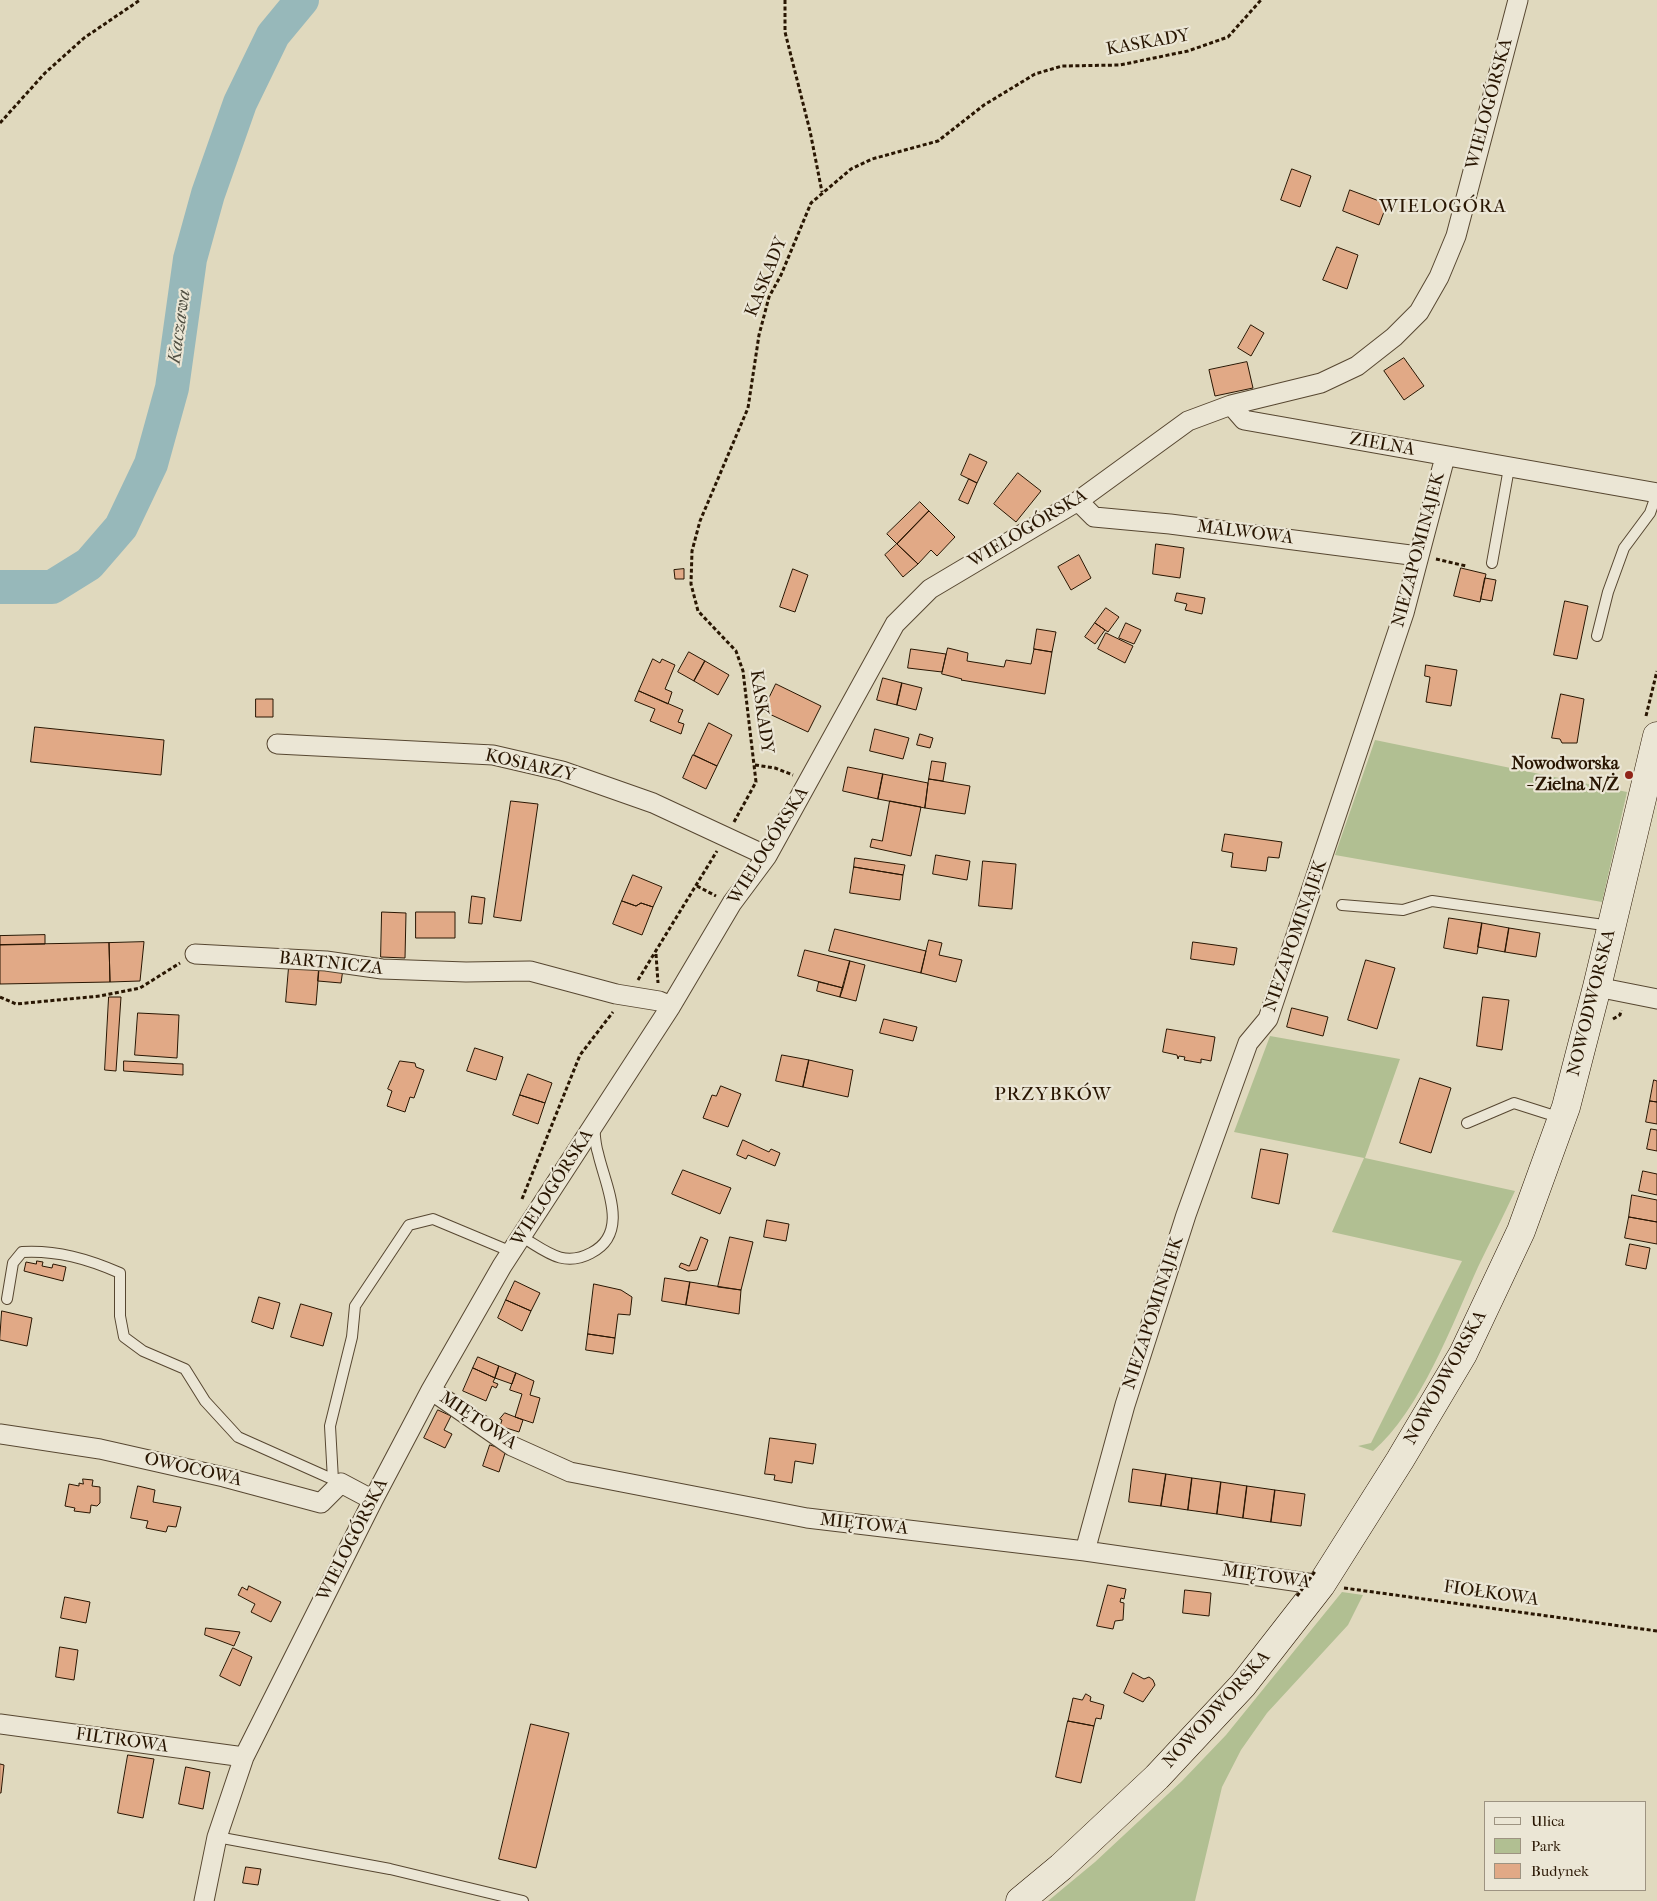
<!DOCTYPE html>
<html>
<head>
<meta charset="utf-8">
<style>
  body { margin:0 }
  #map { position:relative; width:1657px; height:1901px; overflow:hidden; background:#e0d9be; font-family:"IM FELL French Canon",serif }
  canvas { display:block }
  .legend { position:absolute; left:1484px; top:1801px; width:162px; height:90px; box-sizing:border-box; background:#ebe6d5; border:1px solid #9d9381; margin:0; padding:6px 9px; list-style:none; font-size:15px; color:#291602 }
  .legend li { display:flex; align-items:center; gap:10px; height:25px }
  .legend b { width:25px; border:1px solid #9d9381 }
</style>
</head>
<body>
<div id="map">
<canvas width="1657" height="1901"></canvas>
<ul class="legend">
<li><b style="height:6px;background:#ebe6d5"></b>Ulica</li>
<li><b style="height:14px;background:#b1bf92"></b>Park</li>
<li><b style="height:14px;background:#e1a986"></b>Budynek</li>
</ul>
</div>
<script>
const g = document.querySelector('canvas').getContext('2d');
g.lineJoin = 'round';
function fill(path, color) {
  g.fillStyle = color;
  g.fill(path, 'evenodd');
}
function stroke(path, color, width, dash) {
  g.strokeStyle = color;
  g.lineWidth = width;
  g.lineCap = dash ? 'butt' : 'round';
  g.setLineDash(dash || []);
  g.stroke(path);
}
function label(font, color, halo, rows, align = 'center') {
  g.font = font + ' "IM FELL French Canon",serif';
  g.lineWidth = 4.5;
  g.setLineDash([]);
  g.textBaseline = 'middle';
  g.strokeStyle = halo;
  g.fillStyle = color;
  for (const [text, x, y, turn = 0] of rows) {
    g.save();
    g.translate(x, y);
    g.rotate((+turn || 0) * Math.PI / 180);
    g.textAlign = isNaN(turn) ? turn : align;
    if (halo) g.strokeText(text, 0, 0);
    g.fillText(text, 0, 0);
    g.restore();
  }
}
fill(new Path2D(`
  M1375,740l252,52 -25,110 -267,-47z
  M1270,1036l130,23 -35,99 150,33c-12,26 -25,51 -37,76 -25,56 -58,144 -105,184l-15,-5 13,-3 91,-182 -130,-29 32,-74 -130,-26z
  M1342,1592l21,3 -15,30 -81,88 -26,37 -19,37 -27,114h-147l47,-39 87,-81 44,-46z`), '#b1bf92');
stroke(new Path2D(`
  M0,587h52l37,-23 32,-37 30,-63 21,-76 18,-129 18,-65 32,-91 33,-68 29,-35`), '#97b8ba', 34);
const building = new Path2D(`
  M1292,169l19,7 -11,31 -19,-7z
  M1350,190l37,14 -8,21 -36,-14z
  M1337,247l21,8 -11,34 -24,-9z
  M1251,325l13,8 -13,23 -13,-8z
  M1404,358l20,28 -20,14 -20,-29z
  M1247,362l6,26 -38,8 -6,-26z
  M970,454l17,8 -10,21 -16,-8z
  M1018,473l23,18 -25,31 -22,-18z
  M969,479l8,4 -9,21 -9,-4z
  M920,502l9,9 -32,33 -10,-10z
  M929,511l26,26 -18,19 -6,-6 -13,14 -21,-20z
  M897,544l21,20 -15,13 -18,-22z
  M1156,544l28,4 -4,30 -27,-4z
  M1079,555l12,23 -20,12 -13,-23z
  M1461,568l25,6 -6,28 -26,-6z
  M684,569v10h-9l-1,-9z
  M793,569l15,6 -13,37 -15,-5z
  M1485,578l11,2 -4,21 -11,-2z
  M1177,593l28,5 -3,16 -17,-4 2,-6 -12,-3z
  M1565,601l23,5 -11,53 -23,-4z
  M1106,608l13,9 -11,15 -13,-9z
  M1095,623l10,7 -10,14 -10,-7z
  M1126,623l15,7 -7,14 -15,-6z
  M1037,629l19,3 -4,20 -18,-3z
  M1106,633l27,13 -8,17 -27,-14z
  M948,648l20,5 -1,8 37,6 2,-7 25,4 3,-15 18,3 -7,42 -84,-14 1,-1 -20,-5z
  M911,649l35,5 -4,18 -34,-4z
  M689,652l16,9 -11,20 -16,-9z
  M653,659l7,4 2,-4 13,6 -10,24 7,3 -4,12 -29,-13z
  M705,661l24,14 -11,20 -24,-14z
  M1426,665l31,5 -6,36 -25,-4 4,-25 -5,-1z
  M883,678l19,5 -5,22 -20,-5z
  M902,683l20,5 -6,22 -19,-5z
  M776,684l45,22 -13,26 -45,-21z
  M639,691l44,19 -5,12 6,2 -3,10 -31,-13 5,-12 -20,-8z
  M1561,694l23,5 -7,44h-15l-2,-4 -8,-1z
  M256,699h17v18h-17z
  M709,723l23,12 -15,31 -23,-11z
  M35,727l129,13 -3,35 -130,-13z
  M875,729l34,9 -6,21 -33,-8z
  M920,734l13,4 -3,10 -13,-3z
  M693,755l24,11 -11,23 -23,-11z
  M932,761l14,2 -3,18 -14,-2z
  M848,767l35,7 -5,25 -35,-8z
  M883,774l45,9 -3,25 -47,-9z
  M929,779l41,7 -5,28 -40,-6z
  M511,801l27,3 -17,117 -27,-4z
  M890,801l31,6 -10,49 -41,-9 2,-8 10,2z
  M1225,834l57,8 -3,16 -11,-1 -2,14 -35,-4 2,-14 -11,-2z
  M936,855l34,6 -3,19 -34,-6z
  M855,858l50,7 -2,10 -49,-8z
  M983,861l33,3 -4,45 -33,-3z
  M854,867l49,8 -3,25 -50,-7z
  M633,875l29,12 -9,20 -12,-4 -5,3 -14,-5z
  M472,896l13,2 -3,26 -13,-1z
  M622,901l14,5 5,-3 12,4 -11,28 -29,-11z
  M382,912l24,1 -1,45 -24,-1z
  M416,912h39v26h-39z
  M1449,918l33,5 -5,31 -33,-6z
  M1482,923l27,5 -4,24 -27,-5z
  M1509,928l31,5 -4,24 -31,-5z
  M835,929l91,22 -5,22 -92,-22z
  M45,935v9l-45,1v-9z
  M929,940l13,3 -3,12 23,5 -6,22 -35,-9z
  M144,942l-4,39 -30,1 -1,-39z
  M1193,942l44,6 -3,17 -43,-6z
  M109,943l1,39 -110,2v-39z
  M805,950l45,11 -7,27 -45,-12z
  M1366,960l29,8 -18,61 -29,-9z
  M850,961l15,4 -9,36 -16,-4z
  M289,967l30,2 -3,36 -30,-3z
  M319,969h24l-2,14 -23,-2z
  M819,982l24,6 -3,9 -23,-6z
  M109,997h12l-5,74 -11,-1z
  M1483,997l26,3 -7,50 -25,-4z
  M1292,1008l36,9 -5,19 -36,-9z
  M138,1013l41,2 -2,43 -42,-3z
  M884,1019l33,8 -4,14 -33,-8z
  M1167,1029l48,8 -4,24 -10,-2v4l-17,-3 1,-3 -6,-1 -1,3 -1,-4 -14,-3z
  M475,1048l28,9 -7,23 -29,-9z
  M782,1055l27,5 -6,27 -27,-6z
  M809,1060l44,10 -5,27 -45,-10z
  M124,1061l59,3v11l-59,-4z
  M400,1061l15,2 1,4 8,3 -10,28 -4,-1 -5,15 -18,-6 5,-15 -4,-2z
  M528,1074l24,9 -7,20 -25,-8z
  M1420,1078l31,10 -20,65 -31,-10z
  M1654,1080l3,1v21l-7,-1z
  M721,1086l20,8 -13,33 -25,-9 9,-23 4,1z
  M520,1095l25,8 -7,21 -25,-9z
  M1650,1101l7,1v22l-11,-2z
  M1651,1129l6,1v21l-10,-2z
  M743,1140l26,12 2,-3 9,4 -5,13 -27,-11 -2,4 -9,-4z
  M1261,1149l27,5 -9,50 -27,-6z
  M683,1170l48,18 -11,26 -48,-20z
  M1643,1171l14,3v21l-18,-4z
  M1632,1195l25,5v22l-28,-5z
  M1629,1217l28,5v22l-32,-6z
  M767,1220l22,4 -3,17 -22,-4z
  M701,1237l7,3 -11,30 -9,1 -9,-4 2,-4 8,3z
  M730,1237l23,5 -12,48 -23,-3z
  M1630,1244l20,4 -4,21 -20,-4z
  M37,1261l6,1 -1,4 10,2 1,-4 13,3 -3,14 -39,-10 2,-9 10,2z
  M665,1278l25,4 -4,23 -24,-4z
  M515,1281l25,12 -9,18 -25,-11z
  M690,1282l51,8 -2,24 -53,-9z
  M594,1284l27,6 11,7 -2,18 -12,-1 -3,24 -27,-4z
  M259,1297l21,6 -7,26 -21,-7z
  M506,1300l25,11 -9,20 -24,-13z
  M301,1304l31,9 -9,33 -32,-9z
  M2,1311l30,7 -5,28 -27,-6z
  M588,1334l27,4 -2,16 -27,-4z
  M478,1357l21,9 -4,12 -22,-10z
  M499,1366l17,7 -4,11 -17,-6z
  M473,1368l22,10 -2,4 5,2 -2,4 -4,-2 -6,15 -23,-10z
  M516,1373l18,8 -4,14 10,3 -7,25 -18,-6 7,-23 -12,-4z
  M438,1410l13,6 -7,14 8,4 -7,14 -21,-10z
  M505,1413l18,7 -4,12 -19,-6 2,-6 -2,-1z
  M770,1438l46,6 -3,20 -18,-3 -3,22 -18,-3 1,-5 -10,-1z
  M490,1445l16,5 -7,22 -16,-6z
  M1133,1469l33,5 -5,32 -32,-4z
  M1166,1474l26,4 -4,32 -27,-4z
  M1192,1478l29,4 -4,32 -29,-4z
  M83,1479l10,1 -1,6 8,1v16l-3,3 -6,-1 -1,8 -16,-2 1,-3 -10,-2 4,-22 10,2v-3l4,1z
  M1221,1482l26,4 -4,32 -26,-4z
  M138,1486l17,4 -2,12 28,5 -5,20 -8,-1 -2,6 -20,-4 2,-7 -17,-3z
  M1247,1486l28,4 -4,32 -28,-4z
  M1275,1490l30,4 -4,32 -30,-4z
  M1108,1585l18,4 -2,10 -3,-1 -1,4 4,1 -1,17 -8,1 -2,8 -16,-3z
  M249,1586l32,16 -10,20 -20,-10 4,-8 -17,-9 4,-8 5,3z
  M1185,1590l26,3 -2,23 -26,-3z
  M65,1597l25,5 -4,21 -25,-5z
  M206,1628l34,4 -6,14 -29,-11z
  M60,1647l18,3 -4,30 -18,-3z
  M233,1648l19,9 -12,29 -20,-10z
  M1133,1673l11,6 5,-2 4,3 2,5 -12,17 -19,-9z
  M1086,1694l5,3 -1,4 14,4 -3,14 -5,-1 -2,8 -26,-5 5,-23 9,2z
  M1068,1721l26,5 -13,57 -25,-6z
  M531,1724l38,9 -33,135 -37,-9z
  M128,1755l26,4 -11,59 -25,-5z
  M0,1764l4,1 -3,28h-1z
  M186,1767l24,5 -7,37 -24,-5z
  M246,1867l15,2 -3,16 -15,-2z`);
fill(building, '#e1a986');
stroke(building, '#291602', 1);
const lane = new Path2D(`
  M1492,563l17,-95
  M1597,636l11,-44 16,-44 26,-35 7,-20
  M1342,905l61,5 29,-9 179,25
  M1467,1123l47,-20 47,15
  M522,1237c24,14 41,31 69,16 40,-20 14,-68 7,-100 -3,-9 -3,-18 -4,-27
  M7,1299l6,-36 9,-11c35,-2 66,7 98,21v43l4,21 19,14 42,18 20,32 33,36 103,46
  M333,1480l-3,-54 22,-89 3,-31 54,-81 24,-6 79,33
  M217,1837l173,32 133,32`);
const street = new Path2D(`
  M1231,405l13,15 413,73
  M1078,501l16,16 76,7 248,32
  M277,744l216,11 69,16 91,32 114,53
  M195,954l131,7 56,8 84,3 64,-1 86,23 43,7 12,5
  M1597,987l60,12
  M431,1390l81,56 58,26 237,46 278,33 236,34
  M0,1434l100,15 124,28 97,26 20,-20 32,17
  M1085,1551l40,-146 61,-190 62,-172 20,-24 136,-406 41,-156
  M0,1724l244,33
  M204,1901l13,-64 27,-80 129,-257 58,-110 71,-124 169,-260 61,-103 35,-47 128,-232 35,-35 148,-88 110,-80 43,-16 90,-22 36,-17 37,-29 25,-25 20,-35 17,-41 62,-236`);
const secondary = new Path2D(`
  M1020,1901l41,-34 96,-90 86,-92 78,-100 79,-125 63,-106 58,-123 45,-124 31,-120 60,-251`);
stroke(lane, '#574731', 12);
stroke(street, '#574731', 21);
stroke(secondary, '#291602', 29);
stroke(new Path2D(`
  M785,0v32l25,99 12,61
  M0,123l45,-50 39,-35 56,-38
  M1436,559l30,7
  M1646,716l11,-45
  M755,765l20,3 18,7
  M734,822l22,-40 -13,-111 -7,-20 -38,-40 -7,-27 1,-33 8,-30 48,-113 11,-73 10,-38 12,-22 30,-72 40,-34 21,-10 66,-18 46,-36 51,-31 27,-8 58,-1 68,-14 40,-14 33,-37
  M697,886l19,10
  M656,954l2,29
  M638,980l79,-129
  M0,997l16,7 84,-8 40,-8 40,-25
  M1613,1019l7,-4 1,-5
  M522,1199l58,-144 33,-43
  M1344,1588l313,43`), '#291602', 3, [4, 2.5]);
stroke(lane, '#ebe6d5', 10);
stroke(street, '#ebe6d5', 19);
stroke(secondary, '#ebe6d5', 28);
stroke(new Path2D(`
  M1297,1596l19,-26`), '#291602', 3, [4, 2.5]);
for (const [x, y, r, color] of [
  [1629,775,5,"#8f2418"]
]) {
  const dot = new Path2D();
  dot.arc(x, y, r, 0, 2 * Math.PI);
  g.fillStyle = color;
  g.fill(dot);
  stroke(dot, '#ebe6d5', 2);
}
label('18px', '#291602', '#ebe6d5', [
  ["KASKADY",1148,43,-10],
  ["WIELOGÓRSKA",1490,104,-75],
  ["KASKADY",767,277,-68],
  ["ZIELNA",1382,445,10],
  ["WIELOGÓRSKA",1028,529,-31],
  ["MALWOWA",1245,533,7],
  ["NIEZAPOMINAJEK",1419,550,-75],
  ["KASKADY",761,712,82],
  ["KOSIARZY",530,766,13],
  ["WIELOGÓRSKA",769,846,-58],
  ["NIEZAPOMINAJEK",1296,936,-71],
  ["BARTNICZA",331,964,6],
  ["NOWODWORSKA",1592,1003,-76],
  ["WIELOGÓRSKA",553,1188,-57],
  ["NIEZAPOMINAJEK",1154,1313,-72],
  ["NOWODWORSKA",1446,1378,-61],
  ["MIĘTOWA",478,1421,34],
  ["OWOCOWA",193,1470,13],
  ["MIĘTOWA",864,1525,6],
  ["WIELOGÓRSKA",353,1540,-63],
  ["MIĘTOWA",1266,1577,8],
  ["FIOŁKOWA",1491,1594,8],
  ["NOWODWORSKA",1217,1710,-48],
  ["FILTROWA",122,1741,8]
]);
label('bold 18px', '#291602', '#ebe6d5', [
  ["Nowodworska",1619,765],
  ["- Zielna N/Ż",1619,786]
], 'right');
g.letterSpacing = '1px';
label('19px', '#291602', '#ebe6d5', [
  ["WIELOGÓRA",1443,207],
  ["PRZYBKÓW",1053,1095]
]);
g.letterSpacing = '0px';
label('italic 19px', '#504f42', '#ebe6d5', [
  ["Kaczawa",180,327,-82]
]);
</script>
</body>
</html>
